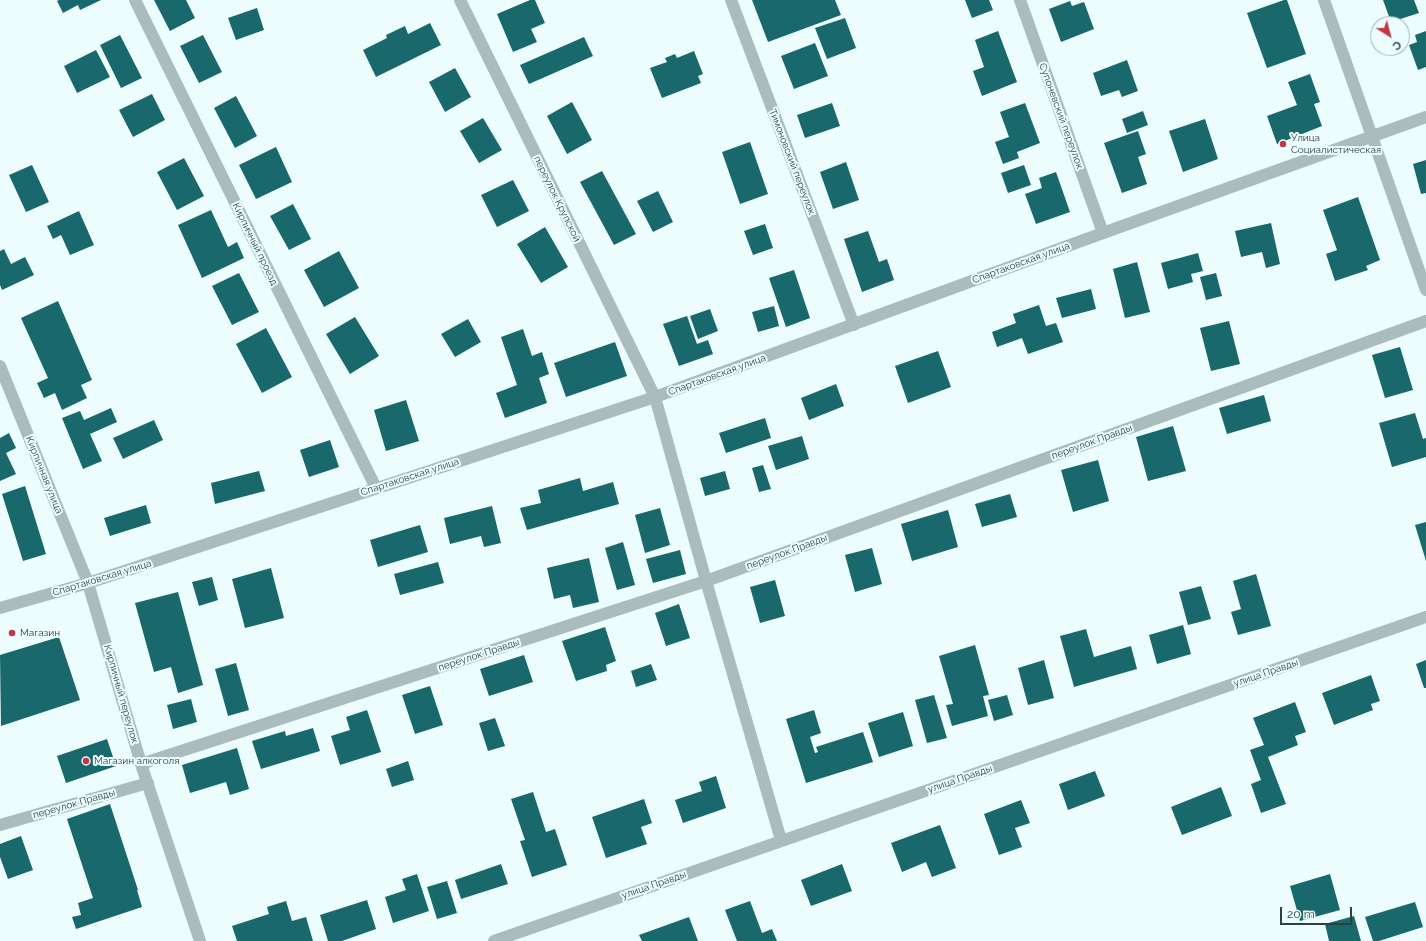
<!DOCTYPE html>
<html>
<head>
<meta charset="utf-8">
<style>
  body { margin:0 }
  #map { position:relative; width:1426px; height:941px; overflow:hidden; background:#edfdfe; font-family:Raleway,sans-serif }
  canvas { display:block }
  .north { position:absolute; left:1370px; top:16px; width:40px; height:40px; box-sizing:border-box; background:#edfdfe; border:1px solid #a1b1b2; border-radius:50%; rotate:144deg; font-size:11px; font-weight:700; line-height:16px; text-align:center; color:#2e3f3f }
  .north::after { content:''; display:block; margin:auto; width:14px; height:18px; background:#c53546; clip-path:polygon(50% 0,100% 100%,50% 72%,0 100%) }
  .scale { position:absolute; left:1280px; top:907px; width:72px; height:18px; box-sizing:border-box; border:2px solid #2e3f3f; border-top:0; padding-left:5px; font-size:12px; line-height:14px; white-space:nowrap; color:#2e3f3f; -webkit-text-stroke:3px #edfdfe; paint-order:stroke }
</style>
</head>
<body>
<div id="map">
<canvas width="1426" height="941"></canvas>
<div class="north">С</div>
<div class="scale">20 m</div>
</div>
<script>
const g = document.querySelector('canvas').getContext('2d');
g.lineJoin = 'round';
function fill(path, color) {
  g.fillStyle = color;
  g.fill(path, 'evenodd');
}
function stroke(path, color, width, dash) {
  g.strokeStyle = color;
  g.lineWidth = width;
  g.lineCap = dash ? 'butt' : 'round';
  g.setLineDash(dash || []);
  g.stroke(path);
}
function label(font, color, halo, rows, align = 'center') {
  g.font = font + ' Raleway,sans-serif';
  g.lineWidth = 4;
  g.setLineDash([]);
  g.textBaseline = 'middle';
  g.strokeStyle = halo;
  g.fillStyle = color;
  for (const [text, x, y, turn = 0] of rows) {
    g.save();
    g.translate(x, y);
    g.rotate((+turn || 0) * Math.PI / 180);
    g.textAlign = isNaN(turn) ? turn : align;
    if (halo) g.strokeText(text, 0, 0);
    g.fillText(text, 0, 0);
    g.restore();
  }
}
fill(new Path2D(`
  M59,0h42l-21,10 -2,-5 -15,8 -6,-12z
  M154,0h32l9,18 -25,13z
  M530,0h5l10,23 -14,6 6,13 -24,10 -16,-38z
  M752,0h83l6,15 -73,27z
  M965,0h24l4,10 -21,8z
  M1284,0h3l19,54 -39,14 -20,-55z
  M1383,0h31l5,13 -28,9z
  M1070,1l2,5 12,-4 10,27 -33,13 -12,-33z
  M257,8l7,22 -28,10 -8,-22z
  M845,18l11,30 -29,11 -12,-31z
  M430,23l11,22 -65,32 -13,-27 24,-12 -1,-3 19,-9 3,8z
  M998,31l19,51 -35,14 -9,-25 11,-4 -9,-27z
  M1426,31v36l-8,3 -9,-25 8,-3 -2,-7z
  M120,35l22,43 -21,10 -21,-43z
  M203,35l19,37 -23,11 -19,-37z
  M584,37l9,19 -64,28 -9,-19z
  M815,43l13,33 -34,13 -13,-33z
  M96,50l14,27 -33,16 -13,-27z
  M694,51l9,23 -5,2 3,7 -39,15 -12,-30 17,-6 -2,-4 10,-4 2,4z
  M1127,60l11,31 -16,6 -3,-7 -18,6 -8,-23z
  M455,68l16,29 -26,15 -16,-30z
  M1310,74l10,28 -6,2 8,22 -45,18 -10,-28 30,-11 -9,-23z
  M152,94l13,26 -32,17 -14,-27z
  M236,96l21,40 -22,12 -21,-40z
  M572,102l20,38 -25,14 -20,-38z
  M832,103l8,23 -35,12 -8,-23z
  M1025,103l15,40 -23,9 2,6 -16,6 -8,-22 14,-5 -9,-25z
  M1143,111l5,14 -21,8 -5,-14z
  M483,118l19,32 -23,13 -19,-32z
  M1205,119l13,40 -35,13 -14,-41z
  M1138,131l8,23 -8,3 9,27 -25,9 -18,-50z
  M750,142l18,52 -28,10 -18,-52z
  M276,147l16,35 -36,17 -17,-34z
  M184,158l20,38 -27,14 -20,-38z
  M1426,160v33l-5,1 -8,-30z
  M846,162l13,38 -26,9 -13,-37z
  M32,165l17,37 -23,10 -17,-37z
  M1024,165l7,20 -23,8 -7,-20z
  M602,171l34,63 -22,11 -34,-63z
  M1056,172l14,40 -34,12 -11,-30 17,-6 -3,-10z
  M513,180l16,31 -32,16 -16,-32z
  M658,191l15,31 -20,10 -16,-31z
  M1358,197l22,63 -14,6 2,4 -33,11 -9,-27 11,-4 -14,-40z
  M293,204l18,35 -22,11 -19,-34z
  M211,210l17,37 9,-5 7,16 -42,20 -24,-53z
  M79,211l15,34 -24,10 -9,-20 -8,4 -6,-13z
  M1271,223l9,41 -14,4 -4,-16 -21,5 -6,-26z
  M765,224l8,24 -20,7 -9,-24z
  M545,227l23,40 -27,16 -24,-39z
  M868,231l11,31 8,-3 7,21 -32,12 -18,-53z
  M4,249l7,15 14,-7 9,18 -32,15 -2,-5v-34z
  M339,251l20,37 -35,19 -20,-37z
  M1198,253l5,18 -12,3 2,8 -25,7 -7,-26z
  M1137,262l13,50 -25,6 -12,-49z
  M794,270l16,48 -24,9 -17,-49z
  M239,273l20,39 -27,13 -20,-39z
  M1216,273l6,23 -16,4 -6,-23z
  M1091,289l5,20 -34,9 -6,-20z
  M58,301l34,79 -11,5 6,13 -25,12 -7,-17 -11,5 -7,-15 11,-5 -27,-60z
  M1039,305l7,21 10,-3 7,19 -35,12 -6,-16 -25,9 -5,-15 24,-9 -3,-9z
  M774,306l5,20 -21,6 -6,-20z
  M710,309l8,22 -20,8 -8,-23z
  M687,316l10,28 11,-4 5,14 -34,12 -16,-42z
  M355,317l24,39 -29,18 -24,-40z
  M468,319l13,23 -26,15 -14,-23z
  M1229,321l11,43 -29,7 -11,-43z
  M266,328l26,49 -30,16 -26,-49z
  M523,329l9,27 10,-4 7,22 -10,4 8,25 -42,15 -9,-25 21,-8 -16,-48z
  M615,342l12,34 -61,21 -12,-34z
  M1400,347l13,43 -28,8 -13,-43z
  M938,351l13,36 -43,16 -13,-37z
  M836,384l8,22 -35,14 -8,-22z
  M1264,395l7,26 -44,13 -8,-26z
  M406,400l13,41 -33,10 -12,-41z
  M111,408l6,14 -27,12 12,27 -19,8 -21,-51 18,-7 4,9z
  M1415,413l8,26 3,-1v19l-34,10 -13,-44z
  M765,418l6,20 -45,15 -7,-20z
  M154,420l9,20 -40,19 -10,-21z
  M1173,426l13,45 -38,10 -12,-44z
  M9,433l7,15 -10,5 10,21 -16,7v-43z
  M802,436l7,23 -33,11 -8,-24z
  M330,440l9,27 -30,10 -9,-27z
  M1098,460l11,41 -36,11 -12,-42z
  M763,465l8,24 -12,3 -7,-24z
  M259,471l6,20 -50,13 -4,-21z
  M725,471l5,18 -25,7 -5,-18z
  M580,478l3,13 30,-9 6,22 -92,26 -7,-22 21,-5 -3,-13z
  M25,486l21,68 -23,7 -21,-67z
  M1010,494l7,23 -35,10 -7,-23z
  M146,505l5,18 -41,13 -6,-18z
  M492,506l9,37 -17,4 -3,-11 -31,8 -6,-26z
  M660,508l10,37 -25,8 -10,-38z
  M948,510l10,37 -46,14 -11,-37z
  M1426,522v39l-11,-36z
  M420,525l8,27 -50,15 -8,-27z
  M623,542l12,43 -18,5 -12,-42z
  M872,548l10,36 -27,8 -10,-37z
  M680,550l6,24 -33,9 -7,-24z
  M589,558l10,44 -26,6 -3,-13 -16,4 -7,-31z
  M438,562l6,21 -44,12 -6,-21z
  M271,568l13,50 -39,10 -13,-49z
  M1256,574l15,52 -33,9 -7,-23 10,-3 -8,-28z
  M212,577l6,23 -19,6 -7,-24z
  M775,580l10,36 -25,7 -10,-36z
  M1201,586l10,33 -23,6 -9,-33z
  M178,592l25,93 -25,8 -7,-26 -17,5 -19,-69z
  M679,604l11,34 -24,8 -11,-33z
  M1183,625l8,29 -34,10 -8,-29z
  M605,627l11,34 -10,4 1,6 -31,10 -14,-40z
  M1086,629l8,28 37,-11 6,23 -63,18 -14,-51z
  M59,637l21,63 -79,26 -1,-71z
  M975,645l14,50 -6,1 5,20 -36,10 -6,-21 7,-1 -14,-48z
  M524,655l9,27 -44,14 -9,-27z
  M1044,660l10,38 -26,7 -10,-37z
  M1426,660v28h-2l-8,-24z
  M236,663l13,47 -21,6 -13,-47z
  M651,664l6,16 -21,7 -5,-16z
  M1371,675l9,26 -9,3 2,6 -39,15 -12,-32z
  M430,686l13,39 -28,9 -13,-39z
  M934,695l13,43 -20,5 -12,-43z
  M1007,695l6,20 -19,6 -6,-21z
  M191,699l6,23 -24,7 -6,-24z
  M1295,702l11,30 -11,4 3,9 -30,12 18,47 -25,9 -10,-29 10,-4 -11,-30 14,-5 -11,-27z
  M367,710l14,42 -41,13 -9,-29 19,-6 -4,-13z
  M814,710l7,23 -11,4 5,16 3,-1 -2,-5 47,-15 10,30 -67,21 -20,-64z
  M903,712l10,34 -34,11 -11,-34z
  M495,718l10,28 -17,5 -9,-28z
  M313,728l7,23 -59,18 -9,-28 33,-10 1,5z
  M107,739l9,27 -50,17 -9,-27z
  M237,748l12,41 -19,6 -4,-13 -36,11 -8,-28z
  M408,761l6,19 -22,7 -6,-18z
  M1095,771l10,25 -37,14 -9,-26z
  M716,776l10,32 -43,15 -8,-23 27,-9 -3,-9z
  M1221,787l11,29 -50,19 -11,-28z
  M533,792l13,40 9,-3 12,36 -35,12 -12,-36 5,-1 -14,-41z
  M644,799l8,24 -11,4 6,17 -41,14 -14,-41z
  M1021,800l9,23 -15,5 7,19 -23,8 -15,-41z
  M110,804l28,86h-1l5,17 -66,22 -4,-12 9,-2 -3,-12 15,-5 -26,-79z
  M940,825l16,43 -24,9 -6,-15 -24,10 -11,-29z
  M21,836l12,34 -25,9 -8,-22v-13z
  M501,864l7,20 -47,15 -6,-19z
  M842,864l10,27 -41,15 -10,-26z
  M417,874l12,37 -36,12 -8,-26 21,-7 -4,-11z
  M1330,874l10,36 -40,11 -10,-35z
  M447,881l10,32 -20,6 -10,-32z
  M367,900l9,29 -34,12h-14l-8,-26z
  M286,901l6,20 14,-4 7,24h-76l-5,-15 37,-12 -2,-7z
  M750,901l12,32 10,-4 5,12h-40l-12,-31z
  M1415,902l8,25 -44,14h-6l-8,-24z
  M1354,916l7,25h-32l-4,-17z
  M689,917l9,24h-56l-3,-6z`), '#19686b');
stroke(new Path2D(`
  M135,0l241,488
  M460,0l195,397 51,184 75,259
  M731,0l123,325
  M1020,0l83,233
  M1324,0l102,290
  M0,366l88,217 53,181 59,177
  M0,608l88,-25 567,-186 448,-164 323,-116
  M141,764l565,-183 720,-260
  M0,825l148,-42
  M494,941l932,-324`), '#aabcbc', 12);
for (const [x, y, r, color] of [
  [1283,144,4,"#c53546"],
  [12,633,4,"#c53546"],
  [86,761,4,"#c53546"]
]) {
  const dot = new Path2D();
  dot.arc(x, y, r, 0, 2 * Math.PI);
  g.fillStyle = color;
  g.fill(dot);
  stroke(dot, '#edfdfe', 1.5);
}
label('10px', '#2e3f3f', '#edfdfe', [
  ["Супоневский переулок",1061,116,70],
  ["Тимоновский переулок",792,162,69],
  ["переулок Крупской",557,199,64],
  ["Кирпичный проезд",255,244,64],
  ["Спартаковская улица",1021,263,-20],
  ["Спартаковская улица",717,375,-20],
  ["переулок Правды",1092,442,-20],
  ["Кирпичная улица",44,475,68],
  ["Спартаковская улица",410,477,-18],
  ["переулок Правды",787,552,-20],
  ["Спартаковская улица",102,578,-17],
  ["переулок Правды",479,655,-18],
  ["улица Правды",1266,673,-19],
  ["Кирпичный переулок",121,694,74],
  ["улица Правды",960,779,-19],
  ["переулок Правды",74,804,-16],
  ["улица Правды",654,885,-19]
]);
label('10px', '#2e3f3f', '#edfdfe', [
  ["Улица",1291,138],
  ["Социалистическая",1291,150],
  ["Магазин",20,633],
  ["Магазин алкоголя",94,761]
], 'left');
</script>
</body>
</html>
